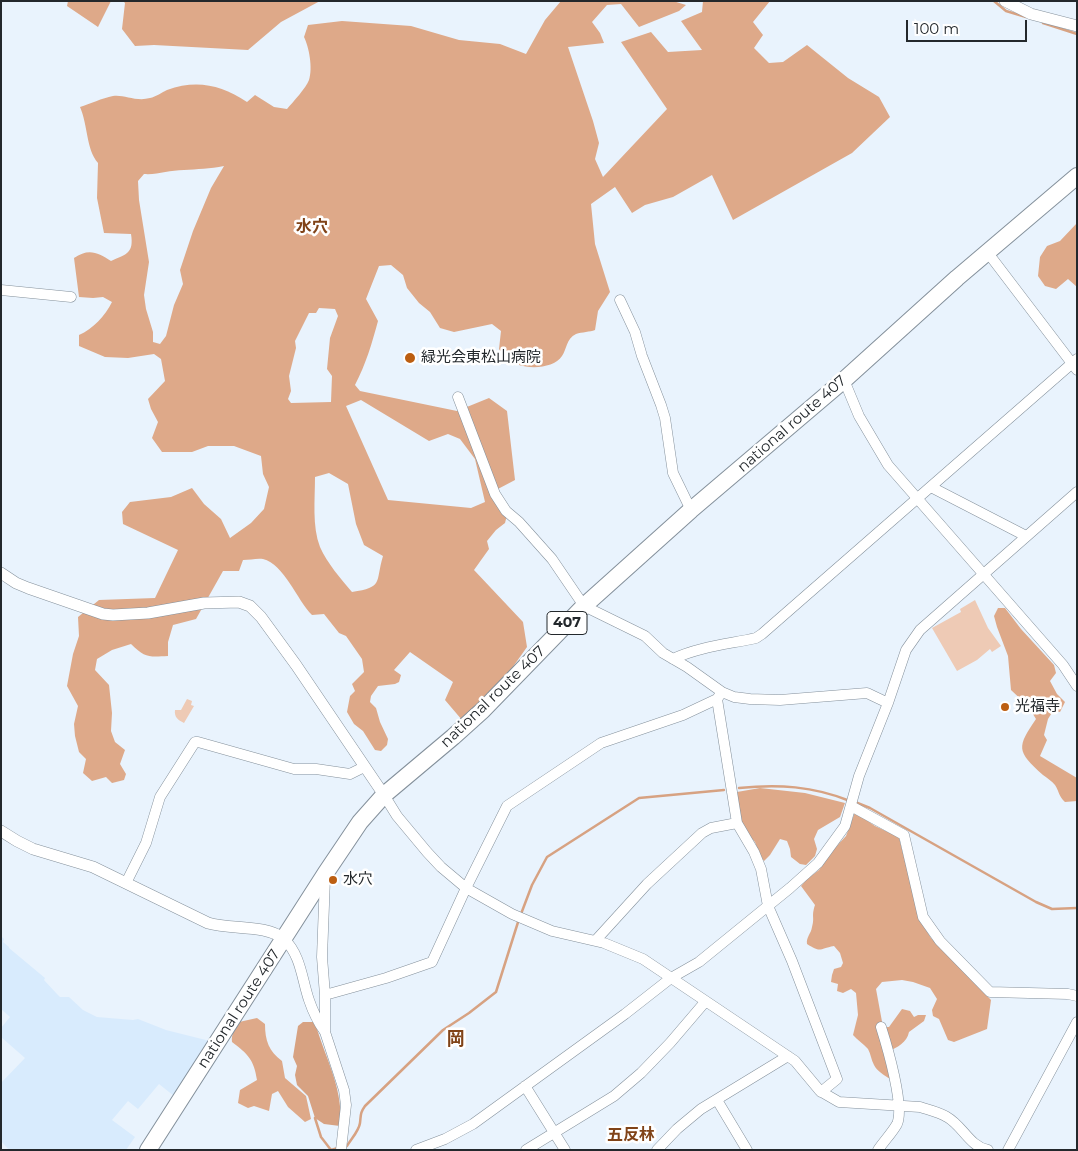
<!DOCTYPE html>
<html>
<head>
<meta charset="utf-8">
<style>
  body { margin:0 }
  #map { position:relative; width:1078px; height:1151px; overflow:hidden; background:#e9f3fd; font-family:Montserrat,sans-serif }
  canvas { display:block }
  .frame { position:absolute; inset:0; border:2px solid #23282c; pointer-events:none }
  .scale { position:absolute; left:906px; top:20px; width:121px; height:22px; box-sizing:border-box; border:2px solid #23282c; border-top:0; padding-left:6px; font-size:15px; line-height:18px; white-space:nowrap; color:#23282c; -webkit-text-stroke:4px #fff; paint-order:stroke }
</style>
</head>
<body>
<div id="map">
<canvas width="1078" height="1151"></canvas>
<div class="frame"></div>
<div class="scale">100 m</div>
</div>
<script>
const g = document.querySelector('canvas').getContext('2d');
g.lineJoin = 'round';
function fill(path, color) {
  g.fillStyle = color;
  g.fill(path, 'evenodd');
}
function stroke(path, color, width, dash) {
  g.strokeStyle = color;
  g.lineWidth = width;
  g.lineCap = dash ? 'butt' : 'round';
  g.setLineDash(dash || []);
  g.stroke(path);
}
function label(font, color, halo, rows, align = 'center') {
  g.font = font + ' Montserrat,"Noto Sans JP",sans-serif';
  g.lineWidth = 5;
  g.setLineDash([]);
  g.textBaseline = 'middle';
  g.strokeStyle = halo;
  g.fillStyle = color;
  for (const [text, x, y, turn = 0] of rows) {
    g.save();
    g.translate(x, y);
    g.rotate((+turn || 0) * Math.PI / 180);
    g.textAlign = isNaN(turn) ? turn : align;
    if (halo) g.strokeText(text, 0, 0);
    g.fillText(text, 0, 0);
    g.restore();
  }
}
fill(new Path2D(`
  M1,936l3,3 -1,3 6,5v1l36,30 -1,2 13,14 3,3h9l14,13 14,7 36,3 5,-1 28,11 44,11 -36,55 -15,-12 -21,25 -10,-8 -16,19 23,17 -9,13h-117l-8,-9v-58l24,-25 -24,-21v-9l9,-11 -9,-8z`), '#d8ebfd');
fill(new Path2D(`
  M975,600l13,28 13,18 -9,6 -2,-3 -13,11 -20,11 -25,-43 29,-16 -1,-3z
  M187,699l5,2 -1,4 3,1 -10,17c-6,-3 -10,-6 -9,-13h6z`), '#eecab5');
fill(new Path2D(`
  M68,1h43l-13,26 -31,-21z
  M123,1h197l-39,21 -33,28 -94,-5 -19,1 -13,-17 3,-26z
  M561,1h112l13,4 -7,6 -40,16 -18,-23 -14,1 -15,17 8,11 4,10 -36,4 25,74 6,22 -4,16 8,18 64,-68 -46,-67 30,-10 17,20 34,-2 -21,-29 21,-9 1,-11h67l-17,21 10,13 -9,13 15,15 14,-1 24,-17 41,33 31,19 11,20 -38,36 -119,67 -21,-45 -39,22 -28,8 -13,8 -17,-26 -24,17 4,40 15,48 -12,19 -3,19c-5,2 -13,2 -19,4 -10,5 -9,15 -14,22 -10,15 -44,14 -56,2 -3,-2 -5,-6 -7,-9l2,-18 -9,-7 -38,8 -14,-4 -10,-16 -11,-9 -12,-15 -4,-13 -12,-10 -12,1 -13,33 12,22c-6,22 -12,43 -23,64l5,6 97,20 32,-13 18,13 8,69 -19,10 11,25 -2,8 -9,7 -9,11 2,8 -15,21 49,52 4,25 -17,24 -48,49 -17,-20 8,-18 -43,-30 -16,18 7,5 -2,7 -4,2 -17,2 -7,10 -1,6 6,6 4,14 8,17 -1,6 -6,6 -6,-1 -12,-19 -9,-7 -7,-12 3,-16 5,-5 -3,-7 12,-12 -2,-13 -16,-23 -7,-3 -15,-19 -12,1c-15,-15 -28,-51 -49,-56 -6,-1 -13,1 -20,1l-4,11h-16l-27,48 -23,6 -5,17v14c-19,1 -23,2 -37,-12l-19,6 -15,9 -2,11 14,15 3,28 -1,18 4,11 10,8 -5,14 6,10 -2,6 -12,3 -6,-6 -14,4 -9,-8 3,-14 -7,-7 -4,-16 -1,-12 4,-18 -11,-20 6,-32 6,-18 -1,-19 21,-17 56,-2 23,-48 -55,-26 -1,-12 8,-10 41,-5 21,-9 12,16 17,15 9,19 21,-15 13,-14 5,-22 -6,-13 -2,-18 -27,-10h-26l-16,6h-30l-10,-14 6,-16 -7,-13 -3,-10 17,-18 -4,-22 -7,-5 -26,4 -23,-1 -26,-11v-11c14,-6 26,-19 33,-33l-9,-5 -10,1 -14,-1 -5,-39c14,-10 24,-6 37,3 16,-7 23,-8 20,-27l-27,-1 -7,-35 1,-35c-12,-14 -10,-38 -18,-56 10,-3 22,-9 33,-11 10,-2 23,6 37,2 6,-1 12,-6 17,-8 30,-11 54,-5 80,12l8,-7 19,12 13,2c6,-7 19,-21 22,-29 4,-12 0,-33 -5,-43l4,-12 34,-4 69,5 48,14 41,4 26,10 19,-34zM224,166l-13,22 -18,43 -13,39 3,14 -9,21 -8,31 -6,8 -7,-2v-10l-7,-23 -2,-14 5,-33 -10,-62 -1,-19 6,-7c14,1 25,-4 40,-4 13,-1 26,-1 40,-4zM319,308l16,1 3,7 -8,22 -3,31 5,7 -1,26 -40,1 -3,-4 3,-8 -2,-15 7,-28 -1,-7 14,-28h7zM361,400l68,41 19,-7 12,5 15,20 10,43 -14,6 -83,-8 -42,-94zM329,473l19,11 8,40 8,21 19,11c-8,27 1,31 -31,36 -11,-13 -25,-29 -32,-45 -8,-21 -5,-47 -5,-70z
  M1077,223v64l-9,-8 -12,10 -11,-3 -7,-10 2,-19 7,-11 13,-5z
  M998,608h7l16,21 33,36 2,8 -6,8 7,13 8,8 -5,10 -7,-1 -5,8 -4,16 3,5 -7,16 37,22v23l-12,1c-6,-5 -6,-11 -10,-17 -3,-4 -8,-7 -12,-10 -27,-24 -26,-28 -7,-56l-8,-13 -17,-16 -3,-34 -11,-29 -3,-11z
  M760,788l45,5 40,10 -5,14 -22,13 -4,9 3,10 -2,7 -9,9 -6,-1 -9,-7 -1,-8 -3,-8 -7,-2 -10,16 -6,6 -4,-5 -5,-14 -9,-10 -6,-12 -3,-28z
  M855,812l20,14 24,11 20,81 12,20 60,62 -4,29 -33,13 -6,-2 -9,-21 -6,-3 -1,-6 5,-11 -7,-11 -17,-6 -11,-2 -20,2 -6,7 7,38h6l13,-18 8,2 4,6 4,-2h8l-2,6 -15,11c-2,11 -12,15 -21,20l2,27c-6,-4 -13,-8 -16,-14 -3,-5 -3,-11 -6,-16 -4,-5 -11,-9 -15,-14l5,-20 -2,-22 -5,-4 -8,4 -6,-2 1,-7 -7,-2 1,-7 2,-6 7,-2 2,-4 -3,-10 -6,-7c-15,3 -13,7 -27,-2 -1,-7 4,-10 5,-17 3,-10 -1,-10 3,-22l-14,-19 6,-7 12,-9 14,-20 13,-14z
  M257,1018l8,6c0,17 4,27 17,37l3,17 21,18 5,23 -6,3 -17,-15 -10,-16 -6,3 -3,17 -15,-5 -6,2 -10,-5 2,-13 17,-10c-3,-20 -9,-26 -25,-38 -1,-8 3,-13 7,-20z`), '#dea989');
fill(new Path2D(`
  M303,1022h10l4,7c10,32 27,63 23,97l-16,-2 -9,-6 -7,-22 -11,-11 -2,-10 2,-9 -4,-9 5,-31z`), '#d7a282');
stroke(new Path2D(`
  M994,1l12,10 20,6
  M1043,23l34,11
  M739,788c39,-4 74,-2 111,13
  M855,802l15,6 166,94 16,7 25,-1
  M521,914l11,-29 15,-28 92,-59 85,-8
  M315,1118l6,19 10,13 7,-2
  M344,1147l3,-1c4,-7 12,-15 13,-23 1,-8 0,-10 5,-17l78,-76 26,-17 27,-21 23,-73`), '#d7a282', 2.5);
const minor = new Path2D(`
  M988,253l89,117
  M1,290l70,7
  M620,300l15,32 7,24 19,49 4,13 8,55 18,37
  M844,380l15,36 29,49 175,200 14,21
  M458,397l37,97 11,17 13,11 33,37 32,47 61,30 18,17 24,14 35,25 12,5 16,2 30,1 87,-7 21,10
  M931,487l95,49
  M673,659c25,-12 56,-15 83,-21l6,-4 315,-275
  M717,699l20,124 17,29 7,17 7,37 24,55 45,118 -16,13
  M384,795l13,21 30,36 14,15 25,21 46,26 40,17 52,12 39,16 152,102 25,30 19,11 81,5c9,3 19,5 27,10 16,9 22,29 41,33
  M851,806l53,29 19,82 17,24 50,51 78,2 9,2
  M325,878l-3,79 3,38v37l19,58 2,15 -5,45
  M126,883l20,-40 14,-46 35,-55h3l96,27h22l34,5 14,-7
  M284,939c17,16 18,41 25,61 4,12 9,22 16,32
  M596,940l51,-56 55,-51 9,-5 26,-5
  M325,995l61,-17 46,-16 34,-74 41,-82 94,-63 82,-28 34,-16 5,-7
  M525,1086l40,64
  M717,1100l30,50
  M416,1150l29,-11 28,-15 152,-110 46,-36 28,-16 91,-74 28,-25 27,-37 14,-50 29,-73 18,-53 14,-20 157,-138
  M526,1150l88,-54 27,-23 29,-30 35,-41
  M657,1150l20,-21 24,-20 87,-53
  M878,1150c6,-9 14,-17 19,-26 8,-17 -10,-78 -16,-97
  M1008,1150l69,-128`);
const tertiary = new Path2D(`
  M1005,1l26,13 46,12
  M1,573l15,10 12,5 75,26 10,1 35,-2 56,-10 35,-1 11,4 11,11 35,48 88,130
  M1,831l16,10 16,8 60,18 115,56c23,7 58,1 76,16`);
const trunk = new Path2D(`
  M148,1150l177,-276 35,-52 24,-27 69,-58 30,-27 101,-104 107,-96 153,-130 113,-102 120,-102`);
stroke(minor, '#84909b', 11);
stroke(tertiary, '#84909b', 12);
stroke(trunk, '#84909b', 18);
stroke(minor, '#fff', 10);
stroke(tertiary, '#fff', 11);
stroke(trunk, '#fff', 16);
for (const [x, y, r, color] of [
  [410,358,6,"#bc5e11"],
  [1005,707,5,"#bc5e11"],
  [333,880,5,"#bc5e11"]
]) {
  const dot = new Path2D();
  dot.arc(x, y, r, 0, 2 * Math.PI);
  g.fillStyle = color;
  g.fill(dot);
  stroke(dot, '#fff', 2);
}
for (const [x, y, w] of [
  [567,623,40]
]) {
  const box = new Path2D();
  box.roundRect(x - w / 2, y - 11.5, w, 23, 4);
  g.fillStyle = '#fff';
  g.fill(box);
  stroke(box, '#23282c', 1);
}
label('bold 14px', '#23282c', null, [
  ["407",567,623]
]);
label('15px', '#23282c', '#fff', [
  ["緑光会東松山病院",421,358],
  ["光福寺",1015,707],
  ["水穴",343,880]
], 'left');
label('15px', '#23282c', '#fff', [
  ["national route 407",792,424,-41],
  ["national route 407",493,697,-44],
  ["national route 407",239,1009,-57]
]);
label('bold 16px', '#804318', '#fff', [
  ["水穴",312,227],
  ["五反林",631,1135]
]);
label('bold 18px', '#804318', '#fff', [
  ["岡",456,1040]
]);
</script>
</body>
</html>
